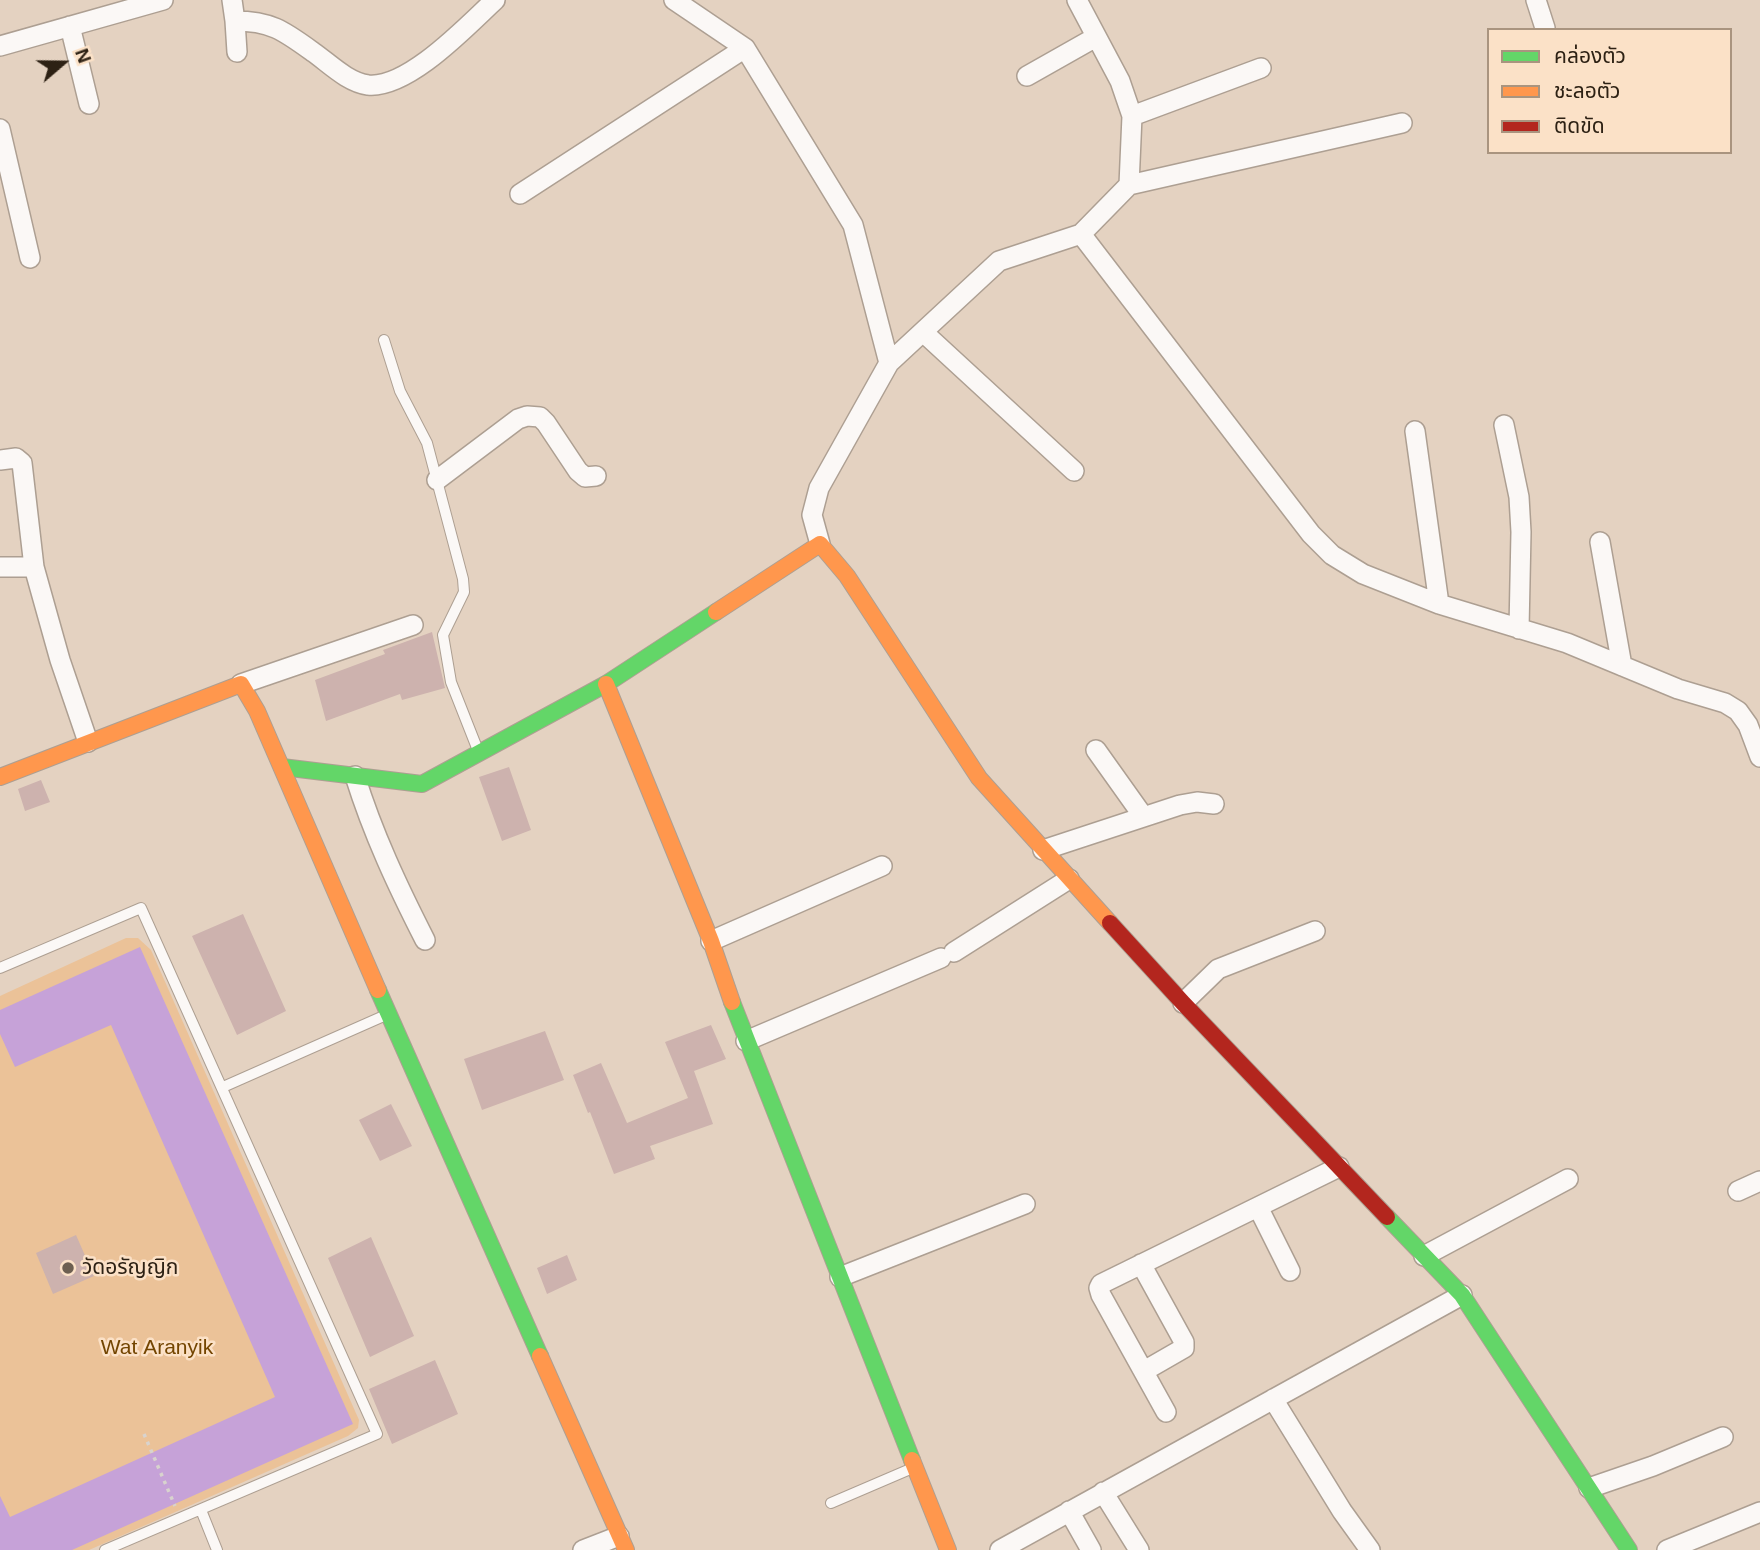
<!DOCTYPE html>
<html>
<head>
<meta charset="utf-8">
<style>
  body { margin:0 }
  #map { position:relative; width:1760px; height:1550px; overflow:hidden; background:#e4d2c1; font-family:Helvetica,"Noto Sans Thai",sans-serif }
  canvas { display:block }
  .legend { position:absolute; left:1487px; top:28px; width:245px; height:126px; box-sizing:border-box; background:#fbe1c7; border:2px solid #a9947f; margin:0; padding:9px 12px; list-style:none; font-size:21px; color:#2d2114 }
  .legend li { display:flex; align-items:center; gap:14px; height:35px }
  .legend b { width:35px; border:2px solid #a9947f }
  .north { position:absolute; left:28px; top:28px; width:70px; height:70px; -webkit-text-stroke:5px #fbe1c7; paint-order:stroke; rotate:70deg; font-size:19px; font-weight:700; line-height:28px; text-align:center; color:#2d2114 }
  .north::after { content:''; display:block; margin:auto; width:24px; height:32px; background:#2d2114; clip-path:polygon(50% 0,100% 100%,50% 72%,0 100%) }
</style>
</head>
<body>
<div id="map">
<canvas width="1760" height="1550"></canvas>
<ul class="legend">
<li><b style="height:9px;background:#63d668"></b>คล่องตัว</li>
<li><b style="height:9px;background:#ff974d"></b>ชะลอตัว</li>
<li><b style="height:9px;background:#b3261e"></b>ติดขัด</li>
</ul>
<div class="north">N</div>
</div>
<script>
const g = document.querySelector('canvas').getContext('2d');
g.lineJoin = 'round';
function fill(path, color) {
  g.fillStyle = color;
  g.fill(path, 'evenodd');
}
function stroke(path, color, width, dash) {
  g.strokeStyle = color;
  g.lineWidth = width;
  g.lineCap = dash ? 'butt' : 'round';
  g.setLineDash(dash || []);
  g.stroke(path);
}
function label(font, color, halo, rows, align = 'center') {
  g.font = font + ' Helvetica,"Noto Sans Thai",sans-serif';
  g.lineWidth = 5;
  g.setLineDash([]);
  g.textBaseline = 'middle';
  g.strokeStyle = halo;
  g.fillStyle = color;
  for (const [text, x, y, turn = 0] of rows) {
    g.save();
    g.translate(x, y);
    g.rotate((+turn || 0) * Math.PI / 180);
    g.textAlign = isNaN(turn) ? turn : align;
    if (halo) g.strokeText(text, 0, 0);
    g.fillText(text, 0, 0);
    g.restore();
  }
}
fill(new Path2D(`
  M126,938h12l13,12 208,470 -1,8 -10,8 -259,114h-89v-554z`), '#ebc298');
fill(new Path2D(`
  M140,947l213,477 -281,126h-72v-54l10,21 265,-120 -164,-372 -96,42 -15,-33v-24z`), '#c6a2d8');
fill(new Path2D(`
  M432,632l13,56 -43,12 -2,-6 -74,27 -11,-41 70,-26 -2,-4z
  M509,767l22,63 -29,11 -23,-64z
  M41,780l9,22 -25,9 -7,-22z
  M243,914l43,97 -49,24 -45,-99z
  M711,1025l15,34 -32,12 19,53 -63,22 5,13 -41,15 -24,-62 -2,1 -15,-38 28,-12 26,60 61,-25 -23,-56z
  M545,1031l19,49 -82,30 -18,-51z
  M391,1104l21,42 -32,15 -21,-41z
  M76,1235l18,41 -41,18 -17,-41z
  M371,1237l43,99 -44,21 -42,-99z
  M567,1255l10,25 -30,14 -10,-26z
  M435,1360l23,54 -66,30 -23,-55z`), '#cdb2ae');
const lane = new Path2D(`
  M384,340l16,51 27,52 36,136 1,13 -21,43 8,47 28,71
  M0,968l141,-60 236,526 -272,116
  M223,1087l163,-72
  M831,1503l84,-36
  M201,1510l16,40`);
const street = new Path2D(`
  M232,0l3,21c36,0 49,10 78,31 16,11 34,30 55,33 40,4 99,-59 127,-85
  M674,0l71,48 108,177 36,138
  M1536,0l9,28
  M235,21l2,31
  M70,26l19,78
  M0,46l163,-46
  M1027,76l69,-39
  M1132,116l129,-48
  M0,129l30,129
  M1129,185l273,-62
  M520,194l225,-146
  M1081,234l230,300 21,21 31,19 76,30 128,39 111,46 47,14 13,8 10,14 12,32
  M923,332l151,139
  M1504,425l15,72 2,35 -2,97
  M1415,431l24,173
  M0,460l16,-2 6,5 12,104 26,93 28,82
  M437,480l81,-61 9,-3 13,1 6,6 32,48 7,6 11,-1
  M1600,542l22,124
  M820,544l-8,-29 7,-27 70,-125 110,-102 82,-27 48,-49 3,-69 -12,-35 -43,-81
  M0,567h34
  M241,684l172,-59
  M1096,750l47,66
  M355,776c18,58 43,111 70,164
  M1043,850l137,-45 17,-3 17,2
  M711,941l171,-75
  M954,952l115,-73
  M1183,1003l35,-34 97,-38
  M746,1041l195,-83
  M1738,1191l22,-10
  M1258,1207l32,64
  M1424,1256l144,-77
  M1141,1264l43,78v6l-40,23
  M840,1277l185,-73
  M1273,1399l69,112 28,39
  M1166,1412l-65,-117 -2,-7 2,-4 238,-117
  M1589,1488l64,-22 70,-29
  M1103,1492l36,58
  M1069,1511l22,39
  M583,1550l36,-14
  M1000,1550l462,-255
  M1667,1550l93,-38`);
const fast = new Path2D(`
  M282,767l140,17 184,-100 110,-72
  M378,990l162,366
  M732,1002l180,458
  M1387,1217l75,78 167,255`);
const slow = new Path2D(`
  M716,612l104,-68 27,32 132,202 131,145
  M606,684l105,257 21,61
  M0,777l241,-93 16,27 121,279
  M540,1356l86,194
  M912,1460l36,90`);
const jam = new Path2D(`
  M1110,923l73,80 204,214`);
stroke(lane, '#ad9f92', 12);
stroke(street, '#ad9f92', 22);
stroke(fast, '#ad9f92', 18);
stroke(slow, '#ad9f92', 18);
stroke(jam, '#ad9f92', 18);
stroke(new Path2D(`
  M144,1434l31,72`), '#d8d3ce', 3.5, [3.5, 5]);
stroke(lane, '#fbf8f6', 10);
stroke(street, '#fbf8f6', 19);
stroke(fast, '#63d668', 16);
stroke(slow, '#ff974d', 16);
stroke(jam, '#b3261e', 16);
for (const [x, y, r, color] of [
  [68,1268,7,"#6d5f51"]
]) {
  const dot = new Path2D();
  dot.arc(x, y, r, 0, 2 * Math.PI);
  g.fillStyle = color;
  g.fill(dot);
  stroke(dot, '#fbe1c7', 2.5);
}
label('21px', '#2d2114', '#fbe1c7', [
  ["วัดอรัญญิก",82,1268]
], 'left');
label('21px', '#734501', '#fbe1c7', [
  ["Wat Aranyik",157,1348]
]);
</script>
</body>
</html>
